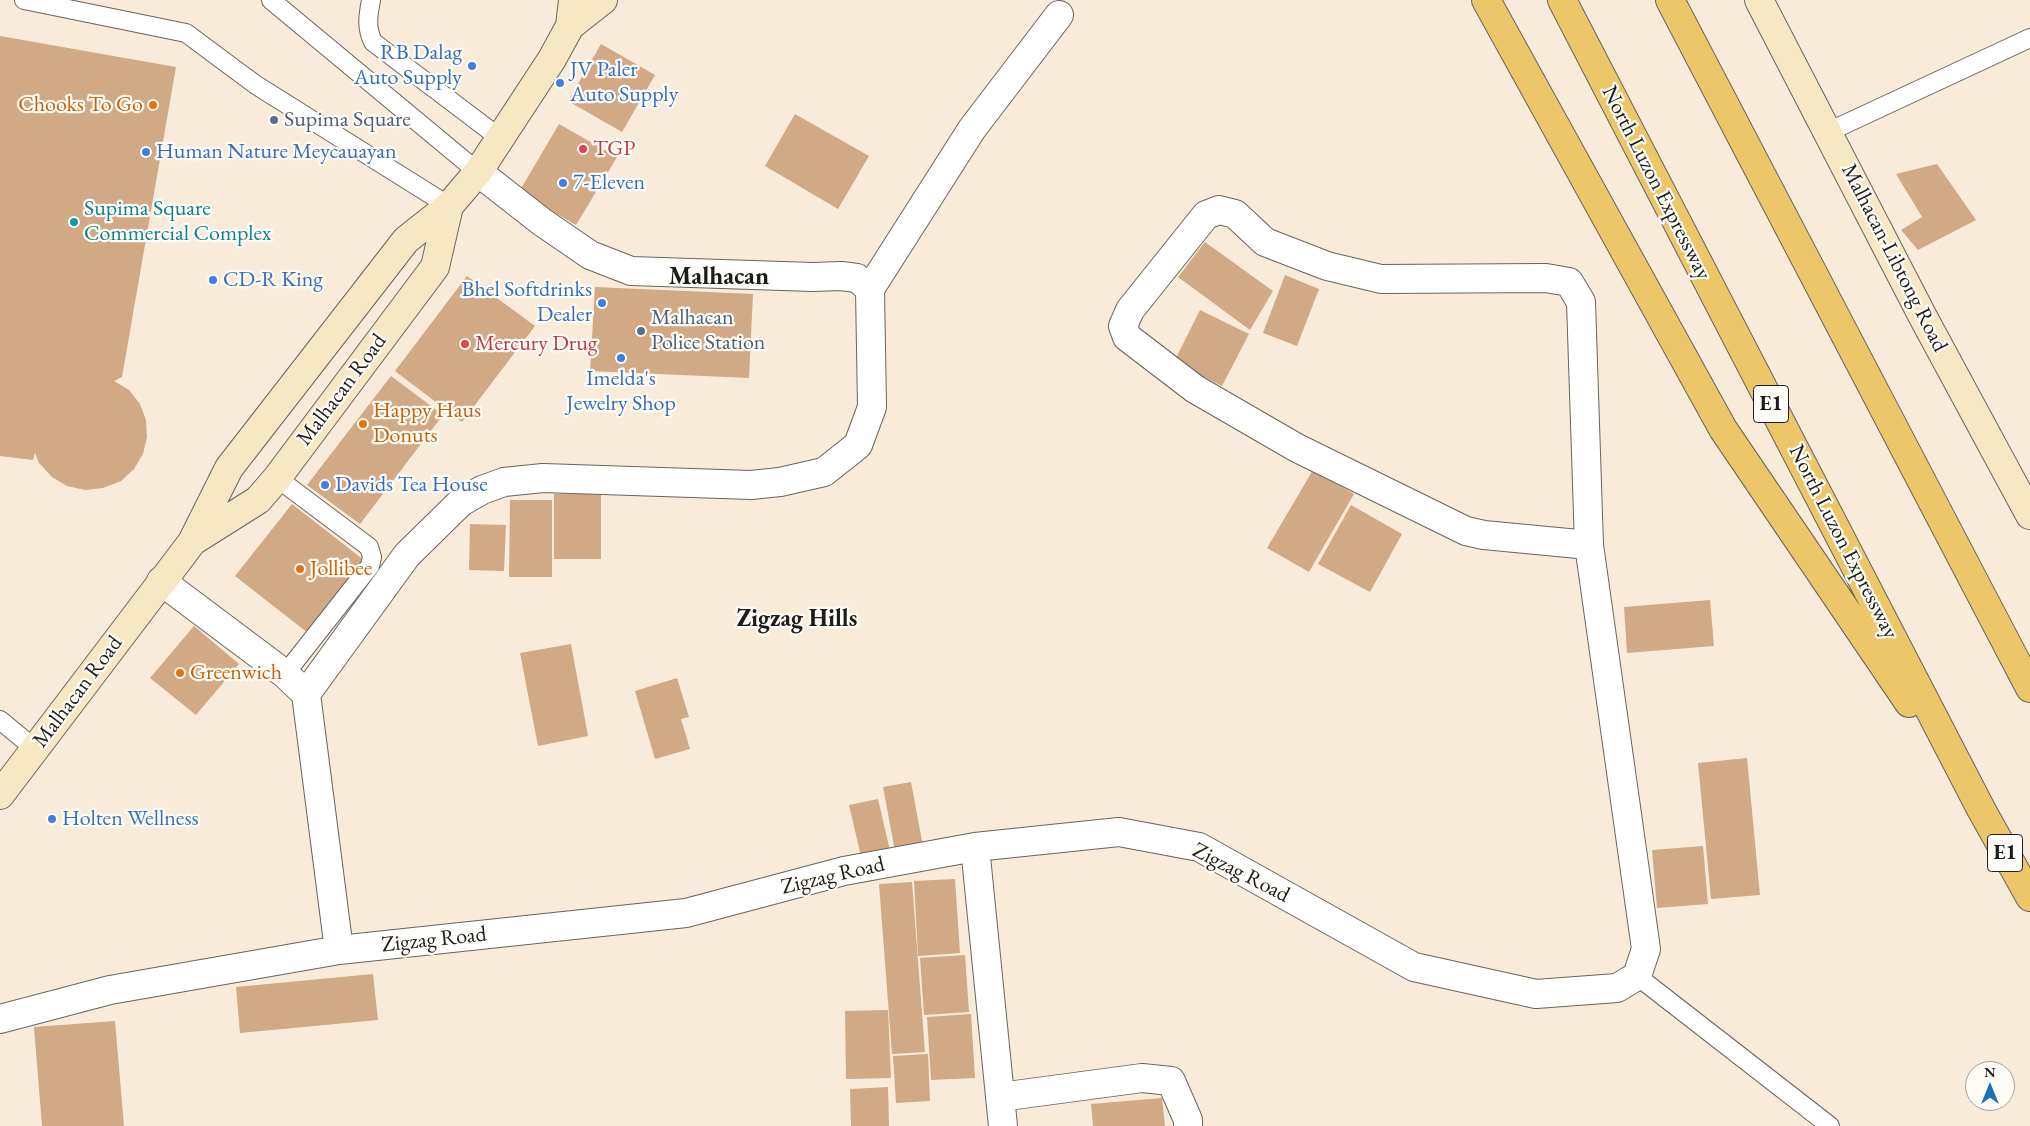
<!DOCTYPE html>
<html>
<head>
<meta charset="utf-8">
<style>
  body { margin:0 }
  #map { position:relative; width:2030px; height:1126px; overflow:hidden; background:#f8ebd9; font-family:"EB Garamond",serif }
  canvas { display:block }
  .north { position:absolute; left:1965px; top:1061px; width:50px; height:50px; box-sizing:border-box; background:#fdfcf7; border:1px solid #a3a29f; border-radius:50%; rotate:0deg; font-size:14px; font-weight:700; line-height:20px; text-align:center; color:#1c1c1c }
  .north::after { content:''; display:block; margin:auto; width:18px; height:22px; background:#1f6fb2; clip-path:polygon(50% 0,100% 100%,50% 72%,0 100%) }
</style>
</head>
<body>
<div id="map">
<canvas width="2030" height="1126"></canvas>
<div class="north">N</div>
</div>
<script>
const g = document.querySelector('canvas').getContext('2d');
g.lineJoin = 'round';
function fill(path, color) {
  g.fillStyle = color;
  g.fill(path, 'evenodd');
}
function stroke(path, color, width, dash) {
  g.strokeStyle = color;
  g.lineWidth = width;
  g.lineCap = dash ? 'butt' : 'round';
  g.setLineDash(dash || []);
  g.stroke(path);
}
function label(font, color, halo, rows, align = 'center') {
  g.font = font + ' "EB Garamond",serif';
  g.lineWidth = 4.5;
  g.setLineDash([]);
  g.textBaseline = 'middle';
  g.strokeStyle = halo;
  g.fillStyle = color;
  for (const [text, x, y, turn = 0] of rows) {
    g.save();
    g.translate(x, y);
    g.rotate((+turn || 0) * Math.PI / 180);
    g.textAlign = isNaN(turn) ? turn : align;
    if (halo) g.strokeText(text, 0, 0);
    g.fillText(text, 0, 0);
    g.restore();
  }
}
fill(new Path2D(`
  M0,36l176,31 -54,310 -8,4 15,9 11,14 6,16 1,17 -4,17 -9,15 -13,12 -18,7 -18,2 -18,-4 -15,-9 -13,-14 -4,-10 -2,7 -33,-4z
  M601,44l54,31 -33,57 -54,-31z
  M795,114l74,42 -31,53 -73,-43z
  M559,124l58,33 -41,68 -57,-33z
  M1937,164l39,56 -58,30 -17,-20 21,-13 -26,-43z
  M1205,242l68,49 -23,39 -72,-53z
  M1285,275l34,14 -22,57 -34,-13z
  M467,276l68,50 -73,96 -67,-51z
  M595,287l158,7 -4,84 -159,-7z
  M1200,310l49,24 -27,52 -48,-24z
  M391,376l52,39 -83,109 -53,-39z
  M1313,470l41,24 -45,78 -42,-24z
  M554,494h47v65h-47z
  M510,500h42v77h-43z
  M292,504l73,57 -57,72 -73,-57z
  M1351,505l51,29 -32,58 -52,-28z
  M470,524l36,1 -2,46 -35,-1z
  M1710,600l4,46 -87,7 -3,-46z
  M194,626l45,38 -43,51 -46,-37z
  M571,644l17,92 -50,10 -18,-93z
  M677,678l12,39 -8,2 9,30 -35,10 -20,-68z
  M1747,758l13,137 -49,4 -13,-136z
  M911,782l12,64 -28,5 -12,-64z
  M878,799l14,60 -29,6 -14,-60z
  M1703,846l5,58 -51,4 -5,-58z
  M955,879l5,74 -42,3 -4,-75z
  M912,882l13,170 -33,2 -13,-170z
  M965,955l4,57 -45,3 -4,-57z
  M373,974l5,46 -138,13 -4,-46z
  M888,1010l3,68 -45,1 -1,-68z
  M971,1014l4,64 -44,2 -4,-63z
  M115,1021l9,105h-82l-8,-99z
  M928,1054l2,47 -34,2 -3,-47z
  M888,1087l1,39h-38l-1,-37z
  M1162,1098l3,28h-72l-2,-22z`), '#d1a985');
const lane = new Path2D(`
  M24,0l162,33 70,52 193,121
  M271,0l207,172
  M371,0c-3,16 -5,27 2,42l128,97
  M1828,132l202,-94
  M277,478l92,69 3,10 -2,9 -85,108
  M0,720l35,29
  M1637,976l193,150`);
const street = new Path2D(`
  M478,172l64,50 48,33 41,16 182,6 28,-1 16,2 13,11
  M161,581l124,93 21,20 33,256
  M306,694l101,-139 54,-53 21,-12 22,-8 39,-4 208,7 29,-3 44,-10 34,-27 14,-38 -2,-118 102,-160 87,-114
  M975,847l28,279
  M0,1019l110,-29 229,-40 347,-37 158,-42 131,-24 144,-15 80,15 215,120 122,27 81,-6 20,-12 9,-27 -57,-404 -8,-243 -12,-20 -23,-4 -165,1 -54,-13 -62,-24 -30,-28 -16,-4 -13,5 -76,95 -7,16 4,11 68,52 102,59 169,83 18,4 105,10
  M1000,1097l142,-19 29,3 17,39v6`);
const secondary = new Path2D(`
  M1759,0l164,317 107,198
  M570,26l33,-26
  M193,541l65,-41 19,-22 158,-211 14,-61
  M0,795l192,-253 37,-74 177,-228 43,-34 29,-34 74,-113 18,-33 3,-26`);
const highway = new Path2D(`
  M1486,0l237,429 186,274
  M1562,0l419,809 49,88
  M1670,0l360,688`);
stroke(lane, '#69645e', 20);
stroke(street, '#69645e', 30);
stroke(secondary, '#69645e', 30);
stroke(highway, '#69645e', 30);
stroke(lane, '#fff', 18);
stroke(street, '#fff', 28);
stroke(secondary, '#f7e8c3', 28);
stroke(highway, '#ecc669', 28);
for (const [x, y, r, color] of [
  [472,66,5,"#3f7fe0"],
  [560,83,5,"#3f7fe0"],
  [153,105,5,"#e8710a"],
  [274,120,5,"#5c6f8a"],
  [583,149,5,"#e0444e"],
  [146,152,5,"#3f7fe0"],
  [563,183,5,"#3f7fe0"],
  [74,222,5,"#0f9aa8"],
  [213,280,5,"#3f7fe0"],
  [602,303,5,"#3f7fe0"],
  [641,331,5,"#5c6f8a"],
  [465,344,5,"#e0444e"],
  [621,358,5,"#3f7fe0"],
  [363,424,5,"#e8710a"],
  [325,485,5,"#3f7fe0"],
  [300,569,5,"#e8710a"],
  [180,673,5,"#e8710a"],
  [52,819,5,"#3f7fe0"]
]) {
  const dot = new Path2D();
  dot.arc(x, y, r, 0, 2 * Math.PI);
  g.fillStyle = color;
  g.fill(dot);
  stroke(dot, '#fdfcf7', 2);
}
for (const [x, y, w] of [
  [1771,404,35],
  [2005,853,35]
]) {
  const box = new Path2D();
  box.roundRect(x - w / 2, y - 18.5, w, 37, 4);
  g.fillStyle = '#fdfcf7';
  g.fill(box);
  stroke(box, '#1c1c1c', 1);
}
label('bold 21px', '#1c1c1c', null, [
  ["E1",1771,404],
  ["E1",2005,853]
]);
label('22px', '#366cbe', '#fdfcf7', [
  ["RB Dalag",462,53,"right"],
  ["Auto Supply",462,78,"right"],
  ["JV Paler",570,70],
  ["Auto Supply",570,95],
  ["Human Nature Meycauayan",156,152],
  ["7-Eleven",573,183],
  ["CD-R King",223,280],
  ["Bhel Softdrinks",592,290,"right"],
  ["Dealer",592,315,"right"],
  ["Imelda's",621,379,"center"],
  ["Jewelry Shop",621,404,"center"],
  ["Davids Tea House",335,485],
  ["Holten Wellness",62,819]
], 'left');
label('22px', '#c56008', '#fdfcf7', [
  ["Chooks To Go",143,105,"right"],
  ["Happy Haus",373,411],
  ["Donuts",373,436],
  ["Jollibee",310,569],
  ["Greenwich",190,673]
], 'left');
label('22px', '#4e5e75', '#fdfcf7', [
  ["Supima Square",284,120],
  ["Malhacan",651,318],
  ["Police Station",651,343]
], 'left');
label('22px', '#be3a42', '#fdfcf7', [
  ["TGP",593,149],
  ["Mercury Drug",475,344]
], 'left');
label('22px', '#1c1c1c', '#fdfcf7', [
  ["North Luzon Expressway",1656,183,63],
  ["Malhacan-Libtong Road",1894,258,63],
  ["Malhacan Road",342,390,-53],
  ["North Luzon Expressway",1843,542,63],
  ["Malhacan Road",78,692,-53],
  ["Zigzag Road",1241,873,27],
  ["Zigzag Road",833,876,-13],
  ["Zigzag Road",434,940,-6]
]);
label('22px', '#0d838f', '#fdfcf7', [
  ["Supima Square",84,209],
  ["Commercial Complex",84,234]
], 'left');
label('bold 24px', '#1c1c1c', '#fdfcf7', [
  ["Zigzag Hills",797,619]
]);
label('bold 25px', '#1c1c1c', '#fdfcf7', [
  ["Malhacan",719,277]
]);
</script>
</body>
</html>
